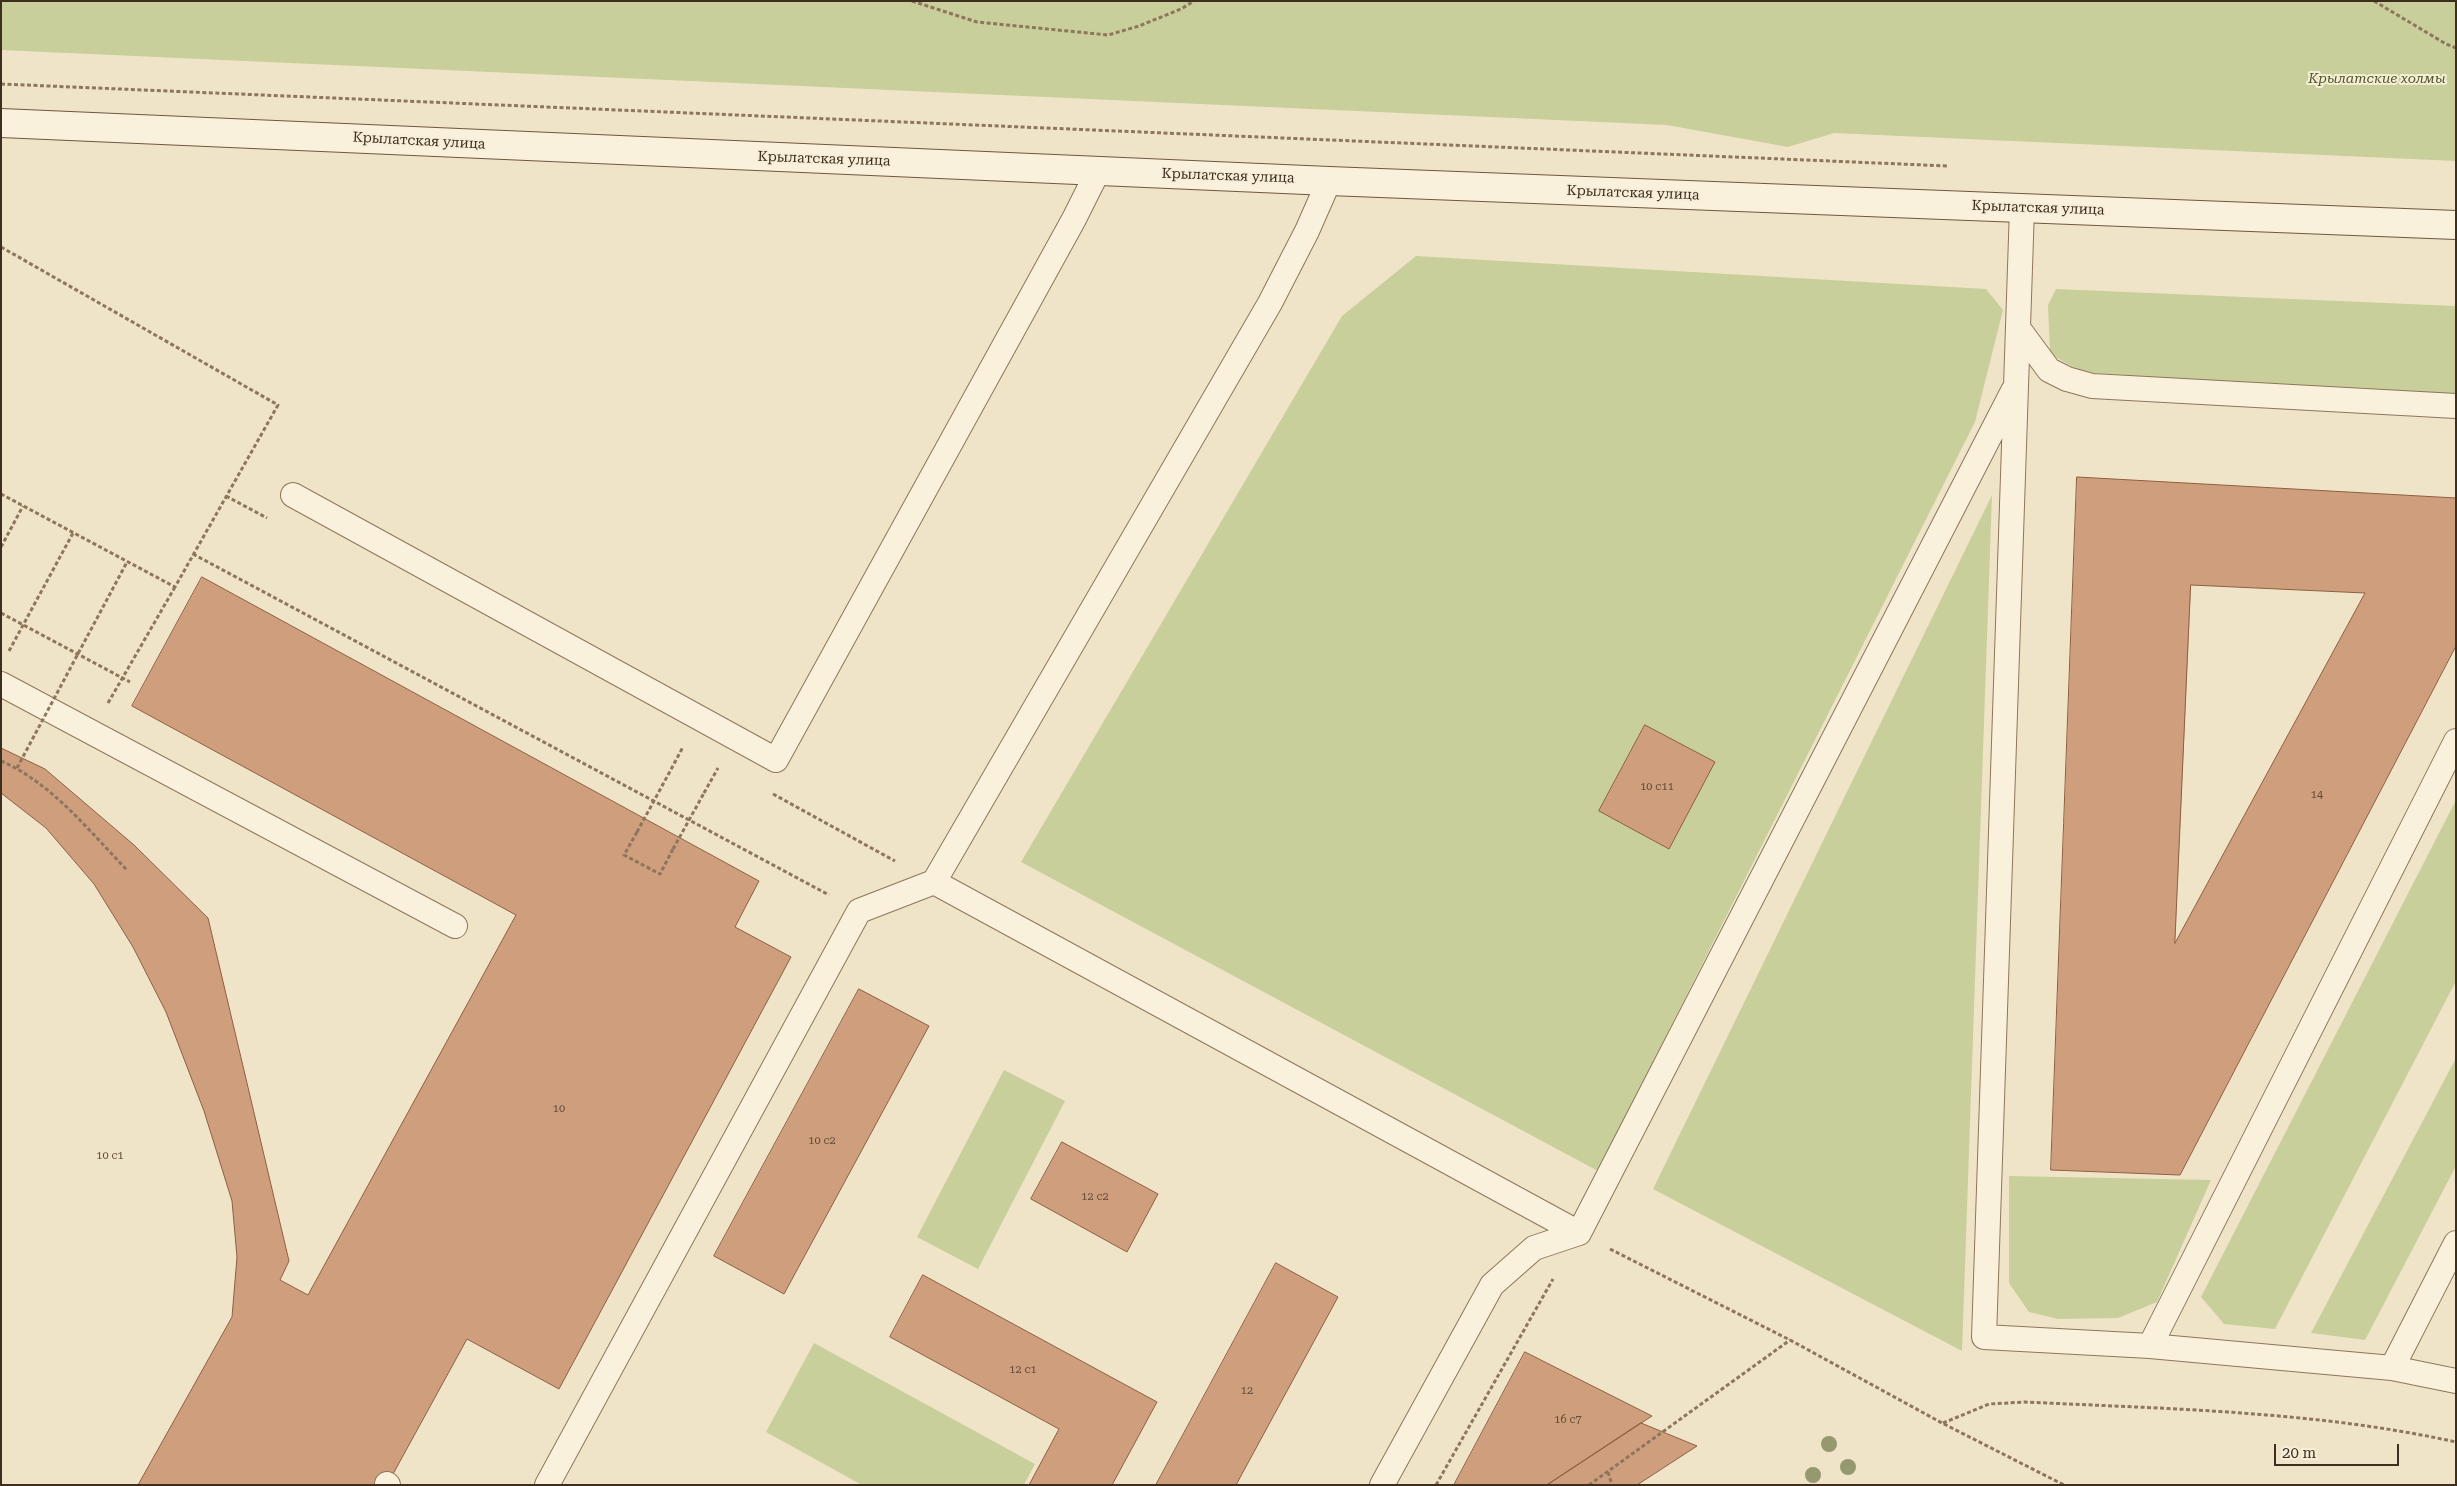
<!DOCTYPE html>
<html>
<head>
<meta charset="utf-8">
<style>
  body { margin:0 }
  #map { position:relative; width:2457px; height:1486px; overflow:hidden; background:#f0e4c8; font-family:"Roboto Serif",serif }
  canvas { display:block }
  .frame { position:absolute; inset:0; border:2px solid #3d2e20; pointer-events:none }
  .scale { position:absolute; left:2274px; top:1444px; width:125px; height:22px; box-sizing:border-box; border:2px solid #3d2e20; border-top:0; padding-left:6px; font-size:15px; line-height:18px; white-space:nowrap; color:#3d2e20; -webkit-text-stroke:4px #f7eed8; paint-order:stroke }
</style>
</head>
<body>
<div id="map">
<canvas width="2457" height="1486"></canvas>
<div class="frame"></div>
<div class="scale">20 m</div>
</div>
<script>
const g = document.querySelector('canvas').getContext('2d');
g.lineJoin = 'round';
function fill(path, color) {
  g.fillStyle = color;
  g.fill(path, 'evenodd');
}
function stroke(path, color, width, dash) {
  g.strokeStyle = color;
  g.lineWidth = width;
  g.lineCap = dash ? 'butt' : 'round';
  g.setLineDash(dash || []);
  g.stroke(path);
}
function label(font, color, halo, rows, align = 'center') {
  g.font = font + ' "Roboto Serif",serif';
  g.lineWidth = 4;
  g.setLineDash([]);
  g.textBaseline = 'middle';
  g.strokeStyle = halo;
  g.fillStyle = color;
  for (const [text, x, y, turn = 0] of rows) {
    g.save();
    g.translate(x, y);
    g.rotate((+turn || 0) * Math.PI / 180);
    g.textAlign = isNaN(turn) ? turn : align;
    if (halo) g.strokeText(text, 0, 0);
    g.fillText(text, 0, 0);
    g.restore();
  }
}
fill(new Path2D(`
  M1,1h2455v160l-622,-28 -46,14 -121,-22 -1666,-75z
  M1416,256l570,33 17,21 -28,112 -377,749 -577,-309 321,-546z
  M2056,289l400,17v93l-374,-27 -32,-18 -2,-49z
  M1992,495l-30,856 -309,-162z
  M2456,800v181l-181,348 -51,-5 -23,-27z
  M2456,1058v108l-91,174 -54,-7z
  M1004,1070l61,31 -87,168 -61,-32z
  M2009,1176l202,4 -54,122 -39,16 -60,1 -29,-7 -20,-29z
  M814,1343l221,121 -11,21h-162l-96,-53z`), '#c9cf9b');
const building = new Path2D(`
  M2077,477l379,21v148l-276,529 -129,-5zM2191,585l174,8 -190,350z
  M202,577l557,304 -24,46 56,30 -232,432 -92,-50 -80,146h-386v-737l44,21 89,76 74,73 81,343 -9,19 28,15 208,-380 -384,-209z
  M1645,725l70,37 -46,87 -70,-38z
  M1,793l45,35 48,56 39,63 33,65 38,99 28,90 5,56 -5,60 -94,168h-137z
  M859,989l70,37 -145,268 -70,-38z
  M1062,1142l96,52 -31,58 -96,-53z
  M1276,1263l62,34 -102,188h-80z
  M923,1275l234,127 -45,83h-83l30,-56 -169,-92z
  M1525,1352l127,64 -105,69h-93z
  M1641,1423l56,23 -60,39h-90z`);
fill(building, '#cf9f7d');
stroke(building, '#8d5f41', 1);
const lane = new Path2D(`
  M2022,208l-38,1129 166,9 242,22 64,13
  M2018,328l31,42 18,9 25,7 364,20
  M293,495l483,265 298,-541 24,-48
  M1,684l454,242
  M934,882l645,351
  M2150,1346l306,-605
  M2392,1368l64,-125
  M387,1484l1,1
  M547,1485l312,-574 75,-29 336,-579 37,-72 22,-50
  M1382,1485l110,-200 42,-37 45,-15 434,-842`);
const secondary = new Path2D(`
  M1,123l1328,58 1127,44`);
stroke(lane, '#8d765c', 26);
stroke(secondary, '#6f573f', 30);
stroke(new Path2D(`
  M912,1l65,21 131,13 31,-9 42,-17 13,-8
  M2374,1l72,43 10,4
  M1,84l1947,82
  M1,247l277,158 -103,182 -174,-93
  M226,496l41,22
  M1,547l22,-41
  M193,554l636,341
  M9,651l64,-118
  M108,703l67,-116
  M1,761c51,22 88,70 126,109
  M668,775l15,-28
  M704,793l14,-25
  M773,794l122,67
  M637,832l-13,23 36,19 13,-25
  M1610,1249l180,91 152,83 122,62
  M1943,1423l46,-19 36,-2c144,7 290,9 431,40
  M1608,1472l4,13
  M1436,1485l117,-206
  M1589,1485l201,-145`), '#8d765c', 3, [4, 2.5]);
stroke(lane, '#faf1dc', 24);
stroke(secondary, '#faf1dc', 28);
stroke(new Path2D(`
  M1,613l129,69
  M17,768l110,-206
  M637,832l31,-57
  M673,849l31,-56`), '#8d765c', 3, [4, 2.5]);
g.fillStyle = '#96986f';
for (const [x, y] of [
  [1829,1444],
  [1848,1467],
  [1813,1475]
]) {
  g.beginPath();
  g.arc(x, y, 8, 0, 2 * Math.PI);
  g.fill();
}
label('11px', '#624a37', null, [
  ["10 с11",1657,787],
  ["14",2317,795],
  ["10",559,1109],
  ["10 с2",822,1141],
  ["10 с1",110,1156],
  ["12 с2",1095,1197],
  ["12 с1",1023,1370],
  ["12",1247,1391],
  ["16 с7",1568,1420]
]);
label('italic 14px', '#4d5a26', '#f7eed8', [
  ["Крылатские холмы",2377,79]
]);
label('14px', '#3d2e20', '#f7eed8', [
  ["Крылатская улица",419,141,3],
  ["Крылатская улица",824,159,2],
  ["Крылатская улица",1228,176,2],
  ["Крылатская улица",1633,193,2],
  ["Крылатская улица",2038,208,2]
]);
</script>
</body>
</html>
